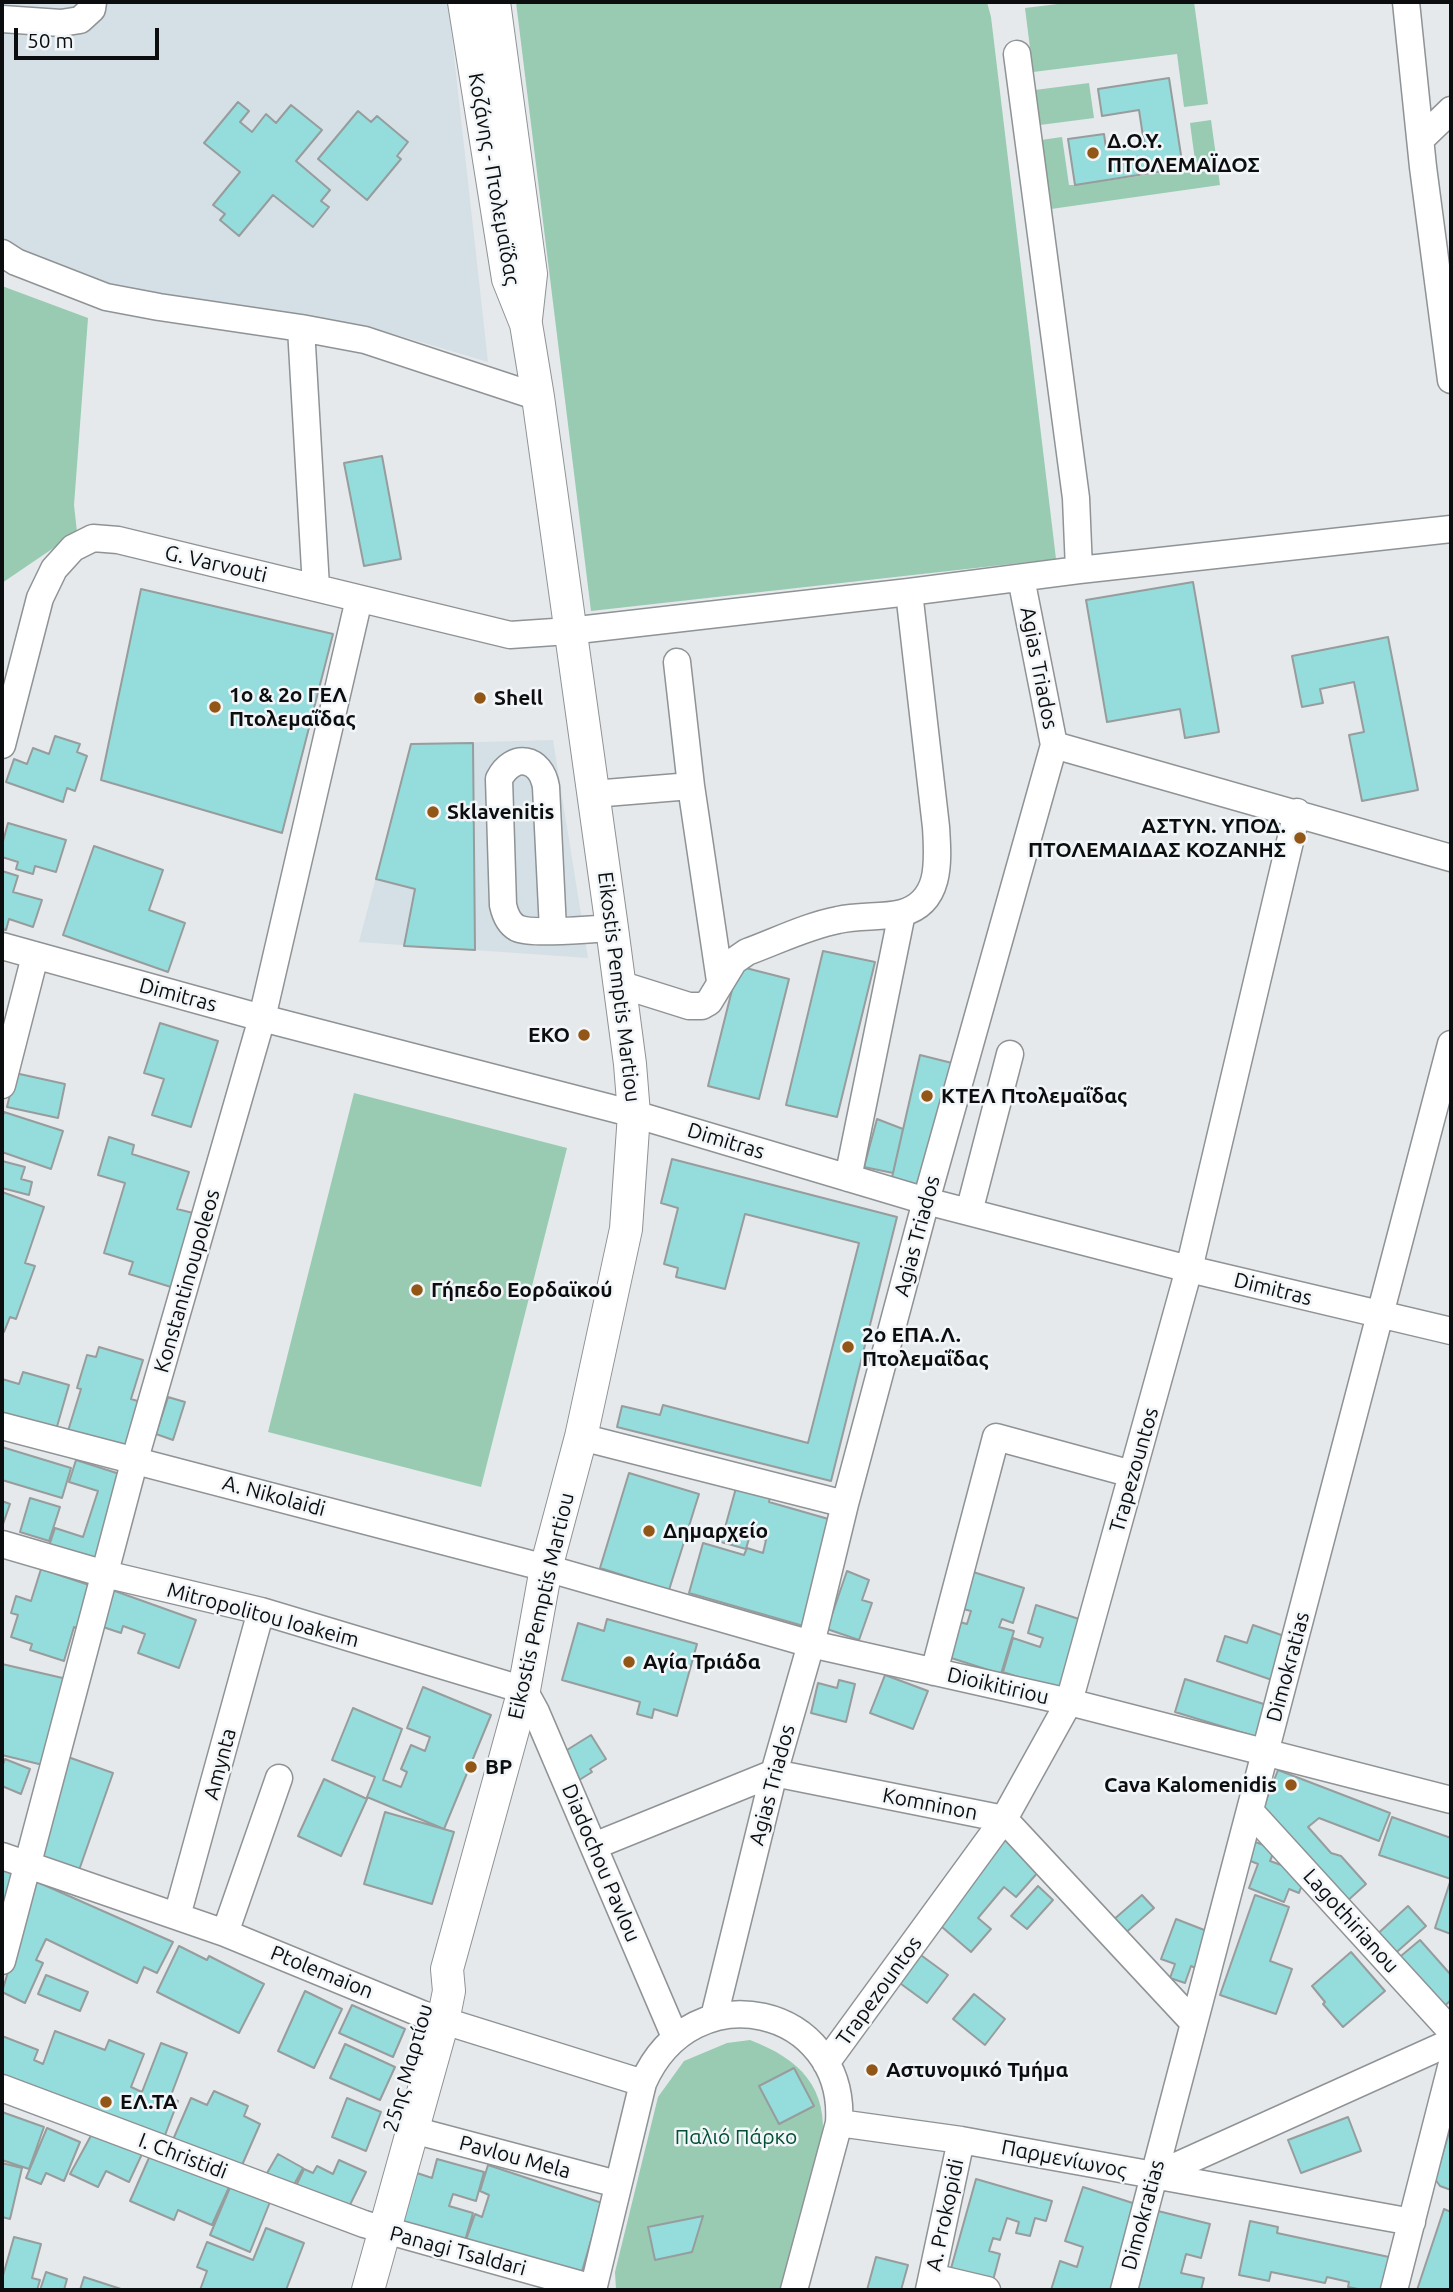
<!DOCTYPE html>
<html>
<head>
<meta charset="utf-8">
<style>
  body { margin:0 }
  #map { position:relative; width:1453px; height:2292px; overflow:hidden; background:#e5e9eb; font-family:Ubuntu,sans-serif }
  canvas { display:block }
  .frame { position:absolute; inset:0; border:4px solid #0c0d0e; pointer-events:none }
  .scale { position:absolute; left:14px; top:28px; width:145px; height:32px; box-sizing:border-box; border:4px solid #0c0d0e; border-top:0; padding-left:9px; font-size:21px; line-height:24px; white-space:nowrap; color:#0c0d0e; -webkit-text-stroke:5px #f2f6f8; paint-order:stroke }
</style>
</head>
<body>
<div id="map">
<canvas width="1453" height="2292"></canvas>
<div class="frame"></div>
<div class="scale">50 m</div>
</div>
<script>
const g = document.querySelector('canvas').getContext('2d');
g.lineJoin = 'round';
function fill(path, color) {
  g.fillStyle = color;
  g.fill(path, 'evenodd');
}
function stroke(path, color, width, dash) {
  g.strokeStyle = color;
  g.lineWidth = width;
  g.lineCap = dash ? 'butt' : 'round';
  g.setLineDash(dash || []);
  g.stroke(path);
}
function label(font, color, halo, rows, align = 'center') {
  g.font = font + ' Ubuntu,sans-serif';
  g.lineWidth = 5;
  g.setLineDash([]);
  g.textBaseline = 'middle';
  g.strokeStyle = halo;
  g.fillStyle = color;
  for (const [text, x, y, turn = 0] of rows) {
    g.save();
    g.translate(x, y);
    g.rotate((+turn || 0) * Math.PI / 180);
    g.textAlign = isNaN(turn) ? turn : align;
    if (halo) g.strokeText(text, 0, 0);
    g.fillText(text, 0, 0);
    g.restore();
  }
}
fill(new Path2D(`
  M2,2h446l40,360 -104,-31 -270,-41 -112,-49z
  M553,740l35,218 -229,-16 52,-198z`), '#d4e0e6');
fill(new Path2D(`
  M516,2h471l4,15 65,542 -465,52z
  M1074,2h120l14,102 -24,3 -7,-53 -144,18 -8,-64z
  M1089,83l5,35 -54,7 -5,-35z
  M1211,120l9,65 -169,24 -10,-69 21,-3 7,48h6l121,-17 -6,-45z
  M2,286l86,32 -14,187 3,27 -75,51z
  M354,1093l213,55 -86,339 -213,-55z
  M750,2040c50,19 79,48 72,104l-42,146h-164l-1,-18 43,-175 26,-36 43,-18z`), '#98cbb1');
const building = new Path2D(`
  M1169,78l14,90 -108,17 -7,-46 36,-5 2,14 38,-5 -5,-33 -37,6 -4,-27z
  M238,102l11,9 -9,11 12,10 14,-18 10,9 15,-18 31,25 -26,31 34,29 -9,11 8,6 -16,20 -40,-32 -34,41 -19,-16 5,-6 -12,-9 27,-33 -36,-29z
  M358,111l13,11 6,-6 31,26 -11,14 4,3 -34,41 -49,-41z
  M382,456l19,103 -37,7 -20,-103z
  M1193,582l26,150 -34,6 -5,-29 -73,13 -21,-122z
  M141,589l192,45 -51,199 -181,-53z
  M1388,637l30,153 -56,11 -13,-66 15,-3 -10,-50 -34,7 3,14 -21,4 -10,-51z
  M55,736l25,8 -3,8 10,4 -12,35 -8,-3 -4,14 -57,-20 8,-23 13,5 6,-16 16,6z
  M473,743l2,207 -71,-4 11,-57 -39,-10 35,-135z
  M8,823l58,17 -10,32 -21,-6 -2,8 -17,-5 2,-7 -16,-5v-12z
  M94,846l69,24 -14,40 36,13 -17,49 -105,-37z
  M2,871l16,5 -5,16 29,8 -9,27 -24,-8 -3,11 -4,-1z
  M823,951l52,11 -38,155 -51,-12z
  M738,966l51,13 -30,120 -51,-13z
  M160,1023l58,18 -27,86 -39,-12 12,-36 -20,-6z
  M920,1055l32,8 -32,125 -29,-6z
  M15,1073l50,11 -7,34 -51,-11z
  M4,1112l59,19 -12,38 -49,-17v-33z
  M877,1119l26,10 -10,44 -29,-6z
  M109,1137l25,8 -2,9 57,18 -12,37 16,4 -22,74 -42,-13 4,-12 -29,-9 21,-70 -27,-8z
  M672,1159l225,58 -66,264 -214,-54 5,-21 38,9 3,-10 145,38 51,-200 -114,-29 -20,75 -49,-12 2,-9 -14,-4 14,-56 -17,-5z
  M2,1161l23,6 -4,12 11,3 -3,13 -27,-7z
  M2,1192l42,15 -19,56 10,3 -19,53 -6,-2 -6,15 -2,-1z
  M99,1347l44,13 -12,39 10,3 -14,47 -59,-18 13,-42 -4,-1 10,-33 9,2z
  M23,1372l46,13 -13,45 -54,-17v-34l17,5z
  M168,1397l17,5 -12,38 -17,-6z
  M2,1447l69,21 -9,30 -60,-18z
  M76,1460l50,16 -29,89 -49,-16 7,-21 28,9 15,-46 -29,-9z
  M629,1473l70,21 -30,96 -69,-22z
  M736,1488l34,10 -1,4 63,18 -25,107 -118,-34 14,-50 41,12 3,-7 16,5 3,-13 -16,-5 -4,14 -25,-7z
  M30,1498l30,9 -11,34 -29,-9z
  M2,1501l8,3 -8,23z
  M41,1569l54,18 -14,42 -7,-2 -10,34 -34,-11 2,-6 -21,-7 7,-22 -7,-2 5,-17 15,5z
  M847,1571l22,9 -7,20 10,3 -13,37 -32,-11z
  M970,1571l54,17 -11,35 -11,-4 -3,8 15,4 -13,43 -56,-18 11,-35 11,3 4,-13 -12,-3z
  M112,1590l84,30 -17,48 -41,-15 7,-19 -22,-8 -2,7 -21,-7z
  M1036,1605l46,15 -22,71 -57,-19 10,-34 27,9 3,-9 -15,-5z
  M607,1619l90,25 -20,72 -23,-7 -2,9 -15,-4 3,-12 -78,-22 16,-57 26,8z
  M1253,1625l34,12 -15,43 -55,-19 8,-25 22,7z
  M2,1664l65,15 -20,87 -45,-11z
  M885,1675l43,16 -15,38 -43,-16z
  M1185,1679l85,27 -10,32 -85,-26z
  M839,1680l16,4 -9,38 -35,-9 7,-30 19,5z
  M423,1687l68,28 -47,114 -77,-32 8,-20 -43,-17 21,-52 49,21 -19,51 18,7 6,-15 -6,-3 10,-24 14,6 5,-14 -23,-9z
  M591,1735l15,24 -16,10 2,3 -16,10 -17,-27z
  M68,1757l45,16 -36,103 -40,-14z
  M5,1759l25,10 -9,25 -19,-8v-19z
  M1278,1770l112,43 -11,28 -60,-23 -11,9 23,26 10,3 25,28 -21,19 -83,-92z
  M324,1779l43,20 -26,57 -43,-20z
  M385,1812l69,20 -22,72 -68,-20z
  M1392,1817l59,21v41l-72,-24z
  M1004,1839l36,31 -24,27 -12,-10 -26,31 13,11 -20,23 -36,-31z
  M1255,1842l20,7 -5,12 36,13 -7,19 -10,-4 -5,13 -35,-14 9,-24 -10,-4z
  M2,1867l20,8 -20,52z
  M1451,1879v55l-16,-6z
  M35,1881l138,61 -16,31 -13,-6 -7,16 -91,-44 -10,21 7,3 -18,40 -23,-11z
  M1038,1886l15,14 -26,29 -16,-13z
  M1142,1895l12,13 -31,27 -11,-14z
  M1255,1895l34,12 -19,54 22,8 -16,45 -56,-19z
  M1408,1906l18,20 -36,32 -17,-20z
  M1176,1919l36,14 -14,36 -7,-3 -6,17 -15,-5 5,-14 -14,-5z
  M1420,1940l31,35v25l-12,11 -44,-50z
  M179,1946l28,14 2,-4 55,28 -25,49 -82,-41z
  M1351,1952l34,39 -42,36 -20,-23 2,-2 -13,-16z
  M918,1953l30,22 -21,28 -30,-22z
  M46,1975l42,17 -8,19 -42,-17z
  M305,1991l37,18 -28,59 -36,-17z
  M974,1994l31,25 -20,26 -32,-26z
  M352,2005l53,24 -12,28 -54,-24z
  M55,2031l50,19 4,-10 35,14 -13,33 11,5 19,-49 26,10 -17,45 8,3 -16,42 -160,-62v-45l36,14 -4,10 9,4z
  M345,2044l50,23 -15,33 -50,-22z
  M794,2068l20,38 -35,18 -20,-38z
  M214,2091l34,15 -4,10 16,8 -21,48 -67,-30 19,-44 16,7z
  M347,2098l34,14 -15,39 -34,-14z
  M2,2112l42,15 -15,42 -27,-9z
  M1348,2117l13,34 -60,22 -13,-33z
  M1451,2126v64l-11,-4 -5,-7z
  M47,2128l33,14 -16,39 -18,-8 -5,11 -15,-6z
  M93,2132l49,22 -13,28 -23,-11 -8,16 -28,-13z
  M152,2151l78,34 -18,40 -34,-15 -4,10 -44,-19z
  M278,2154l25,14 -14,26 -26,-14z
  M437,2159l47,13 -8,29 -23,-7 -4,12 24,7 -9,31 -62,-18 15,-53 15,5z
  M339,2160l27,12 -20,41 -51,-25 9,-19 9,4 4,-7 16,8z
  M2,2163l20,5 -12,51 -8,-2z
  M488,2165l114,38 -22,75 -114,-38 9,-26 7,3 7,-22 -9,-4z
  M976,2179l76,22 -6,20 -11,-3 -5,18 -14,-3 3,-11 -12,-4 -7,22 -7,-2 -4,13 11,3 -8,30 -42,-12z
  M231,2185l39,17 -20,50 -40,-17z
  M1083,2187l59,19 -28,84h-63l9,-29 17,6 6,-20 -18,-6z
  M1444,2209l7,3v78h-34z
  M1158,2211l52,13 -9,34 -15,-4 -5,19 23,5 -3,12h-63z
  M703,2216l-11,36 -37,8 -7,-33z
  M1250,2221l28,6 -1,6 112,24 -7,33h-19l-15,-3 1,-5 -22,-5 -2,6 -54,-11 -2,9 -30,-6z
  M266,2228l38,15 -18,47h-86l7,-19 -10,-4 10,-25 46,18z
  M14,2237l27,7 -9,34 8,2 -3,10h-35v-11z
  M876,2257l32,8 -7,25h-34z
  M46,2272l21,7 -3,11h-24z
  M84,2277l37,12v1h-41z`);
fill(building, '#95dddc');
stroke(building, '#979c9c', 2);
const minor = new Path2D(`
  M1406,2l17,165 28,213
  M2,19l59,4 19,-3 12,-11 1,-7
  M1017,54l59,444 3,72
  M1421,139l30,-29
  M2,253l14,9 90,35 53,10 142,21 64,12 173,57
  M301,328l15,259
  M677,662l14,124 29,195
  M2,745l38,-147 14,-29 19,-21 20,-10 25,2 392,95 59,-4 340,-39 170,-22 372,-41
  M1054,745l397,113
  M593,794l98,-8
  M553,930l-7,-143c-5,-30 -33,-35 -47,-8l4,126c2,9 5,18 14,23 14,7 76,1 95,0
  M2,946l260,72 372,96 292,87 263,68 262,62
  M619,984l70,22h13l7,-4 25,-41 13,-9c30,-11 60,-26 91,-32 21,-5 44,-2 64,-7 40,-11 36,-53 34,-86l-27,-235
  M2,1085l33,-129
  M848,1178l54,-265
  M969,1212l41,-158
  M2,1426l544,142 265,76 258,58 382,98
  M581,1437l264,67
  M2,1544l103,30 156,37 263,79 12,22 139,325
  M934,1672l62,-235 136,37
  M1250,1811l201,220
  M594,1846l180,-73 230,46 190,204
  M2,1856l223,77 197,81 221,69
  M177,1916l84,-305
  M225,1933l54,-155
  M2,1961l133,-502 127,-441 97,-419
  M714,2017l60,-244 37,-129 34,-140 81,-303 128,-456 -33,-167
  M826,2063l178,-244 65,-117 120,-433 108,-457
  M2,2088l362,136 229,64
  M839,2123l122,17 451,82
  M413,2130l204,54
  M1154,2176l297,-134
  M932,2277l55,13
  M593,2290l50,-207c50,-114 204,-76 196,40l-45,167
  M929,2290l32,-150
  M1124,2290l327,-1246
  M1394,2290l57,-223`);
const major = new Path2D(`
  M494,2l37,272 -5,45
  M368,2290l75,-269 6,-30 -2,-22 77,-279 22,-122 35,-131 45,-208 8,-115 -4,-50 -18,-136 -74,-531 -12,-73 -18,-45 -44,-277`);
stroke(minor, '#8f9395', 29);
stroke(major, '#8f9395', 34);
stroke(minor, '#fff', 26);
stroke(major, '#fff', 32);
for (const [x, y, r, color] of [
  [1093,153,7,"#925716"],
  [480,698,7,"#925716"],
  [215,707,7,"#925716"],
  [433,812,7,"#925716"],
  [1300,838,7,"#925716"],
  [584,1035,7,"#925716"],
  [927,1096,7,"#925716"],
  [417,1290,7,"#925716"],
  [848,1347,7,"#925716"],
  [649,1531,7,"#925716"],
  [629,1662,7,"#925716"],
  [471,1767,7,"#925716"],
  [1291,1785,7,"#925716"],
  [872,2070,7,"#925716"],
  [106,2102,7,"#925716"]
]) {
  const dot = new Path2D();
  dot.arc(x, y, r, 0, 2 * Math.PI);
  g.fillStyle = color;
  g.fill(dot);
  stroke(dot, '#f2f6f8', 2.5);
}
label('bold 21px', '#0c0d0e', '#f2f6f8', [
  ["Δ.Ο.Υ.",1107,141],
  ["ΠΤΟΛΕΜΑΪΔΟΣ",1107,165],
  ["1ο & 2ο ΓΕΛ",229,695],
  ["Πτολεμαΐδας",229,719],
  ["Shell",494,698],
  ["Sklavenitis",447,812],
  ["ΑΣΤΥΝ. ΥΠΟΔ.",1286,826,"right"],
  ["ΠΤΟΛΕΜΑΙΔΑΣ ΚΟΖΑΝΗΣ",1286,850,"right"],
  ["EKO",570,1035,"right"],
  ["ΚΤΕΛ Πτολεμαΐδας",941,1096],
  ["Γήπεδο Εορδαϊκού",431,1290],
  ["2ο ΕΠΑ.Λ.",862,1335],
  ["Πτολεμαΐδας",862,1359],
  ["Δημαρχείο",663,1531],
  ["Αγία Τριάδα",643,1662],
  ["BP",485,1767],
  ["Cava Kalomenidis",1277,1785,"right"],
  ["Αστυνομικό Τμήμα",886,2070],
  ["ΕΛ.ΤΑ",120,2102]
], 'left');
label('21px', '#0c0d0e', '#f2f6f8', [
  ["Κοζάνης - Πτολεμαΐδας",494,179,80],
  ["G. Varvouti",216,564,13],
  ["Agias Triados",1039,668,79],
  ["Eikostis Pemptis Martiou",619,987,83],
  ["Dimitras",178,995,15],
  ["Dimitras",726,1141,17],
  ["Agias Triados",917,1236,-75],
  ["Konstantinoupoleos",187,1281,-74],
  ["Dimitras",1273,1289,14],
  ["Trapezountos",1134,1470,-74],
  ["A. Nikolaidi",274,1496,15],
  ["Eikostis Pemptis Martiou",541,1606,-77],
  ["Mitropolitou Ioakeim",263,1615,15],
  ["Dimokratias",1288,1667,-75],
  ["Dioikitiriou",998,1686,13],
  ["Amynta",220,1764,-75],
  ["Agias Triados",772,1785,-75],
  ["Komninon",930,1804,11],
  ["Diadochou Pavlou",601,1863,67],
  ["Lagothirianou",1351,1921,48],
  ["Ptolemaion",322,1972,22],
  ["Trapezountos",879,1991,-54],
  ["25ης Μαρτίου",408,2068,-74],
  ["I. Christidi",183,2156,21],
  ["Pavlou Mela",515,2157,15],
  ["Παρμενίωνος",1064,2159,11],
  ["A. Prokopidi",945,2215,-78],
  ["Dimokratias",1143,2215,-75],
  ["Panagi Tsaldari",458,2251,15]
]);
label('21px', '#034f35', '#f2f6f8', [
  ["Παλιό Πάρκο",736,2137]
]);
</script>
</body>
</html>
